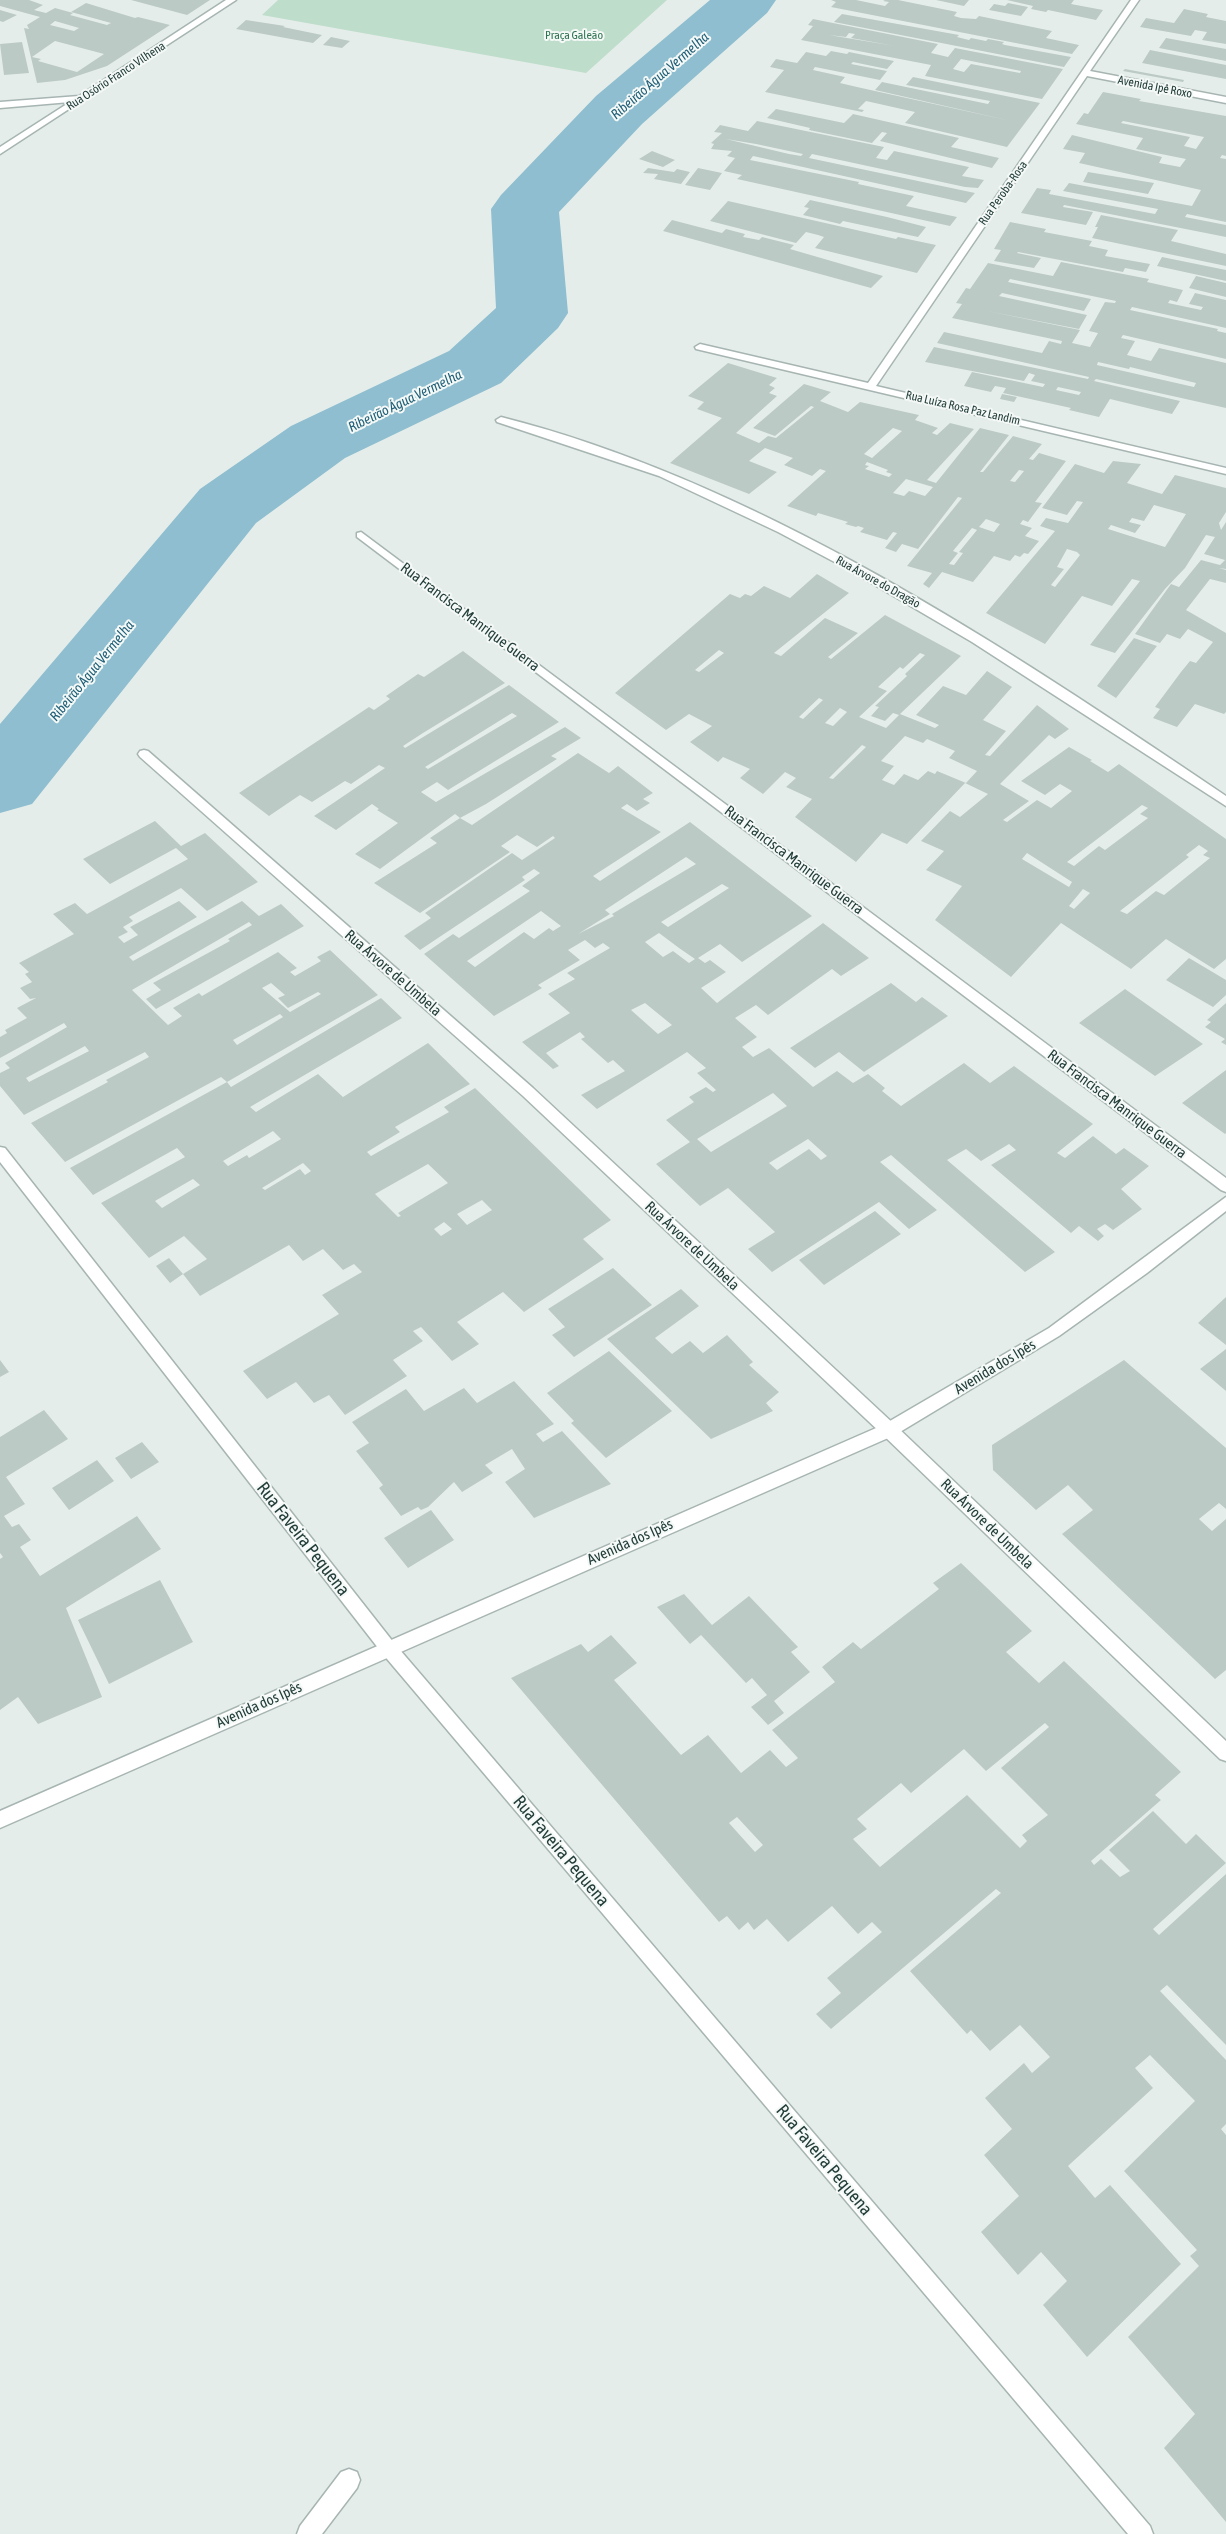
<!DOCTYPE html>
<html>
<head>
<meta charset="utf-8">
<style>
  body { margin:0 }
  canvas { display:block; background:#e4edea }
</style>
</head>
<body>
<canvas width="1226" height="2534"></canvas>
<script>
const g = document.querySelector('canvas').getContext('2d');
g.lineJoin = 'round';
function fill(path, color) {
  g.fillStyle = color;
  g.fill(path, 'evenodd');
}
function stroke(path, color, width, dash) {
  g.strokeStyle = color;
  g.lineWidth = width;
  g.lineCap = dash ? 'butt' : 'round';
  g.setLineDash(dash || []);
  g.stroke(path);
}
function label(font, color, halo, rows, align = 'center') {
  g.font = font + ' "Asap Condensed",sans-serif';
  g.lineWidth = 4;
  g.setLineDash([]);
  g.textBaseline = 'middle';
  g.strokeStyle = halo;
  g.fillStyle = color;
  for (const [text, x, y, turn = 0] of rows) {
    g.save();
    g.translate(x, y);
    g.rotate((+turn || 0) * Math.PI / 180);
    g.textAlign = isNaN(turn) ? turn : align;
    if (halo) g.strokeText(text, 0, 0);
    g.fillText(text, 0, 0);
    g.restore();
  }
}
fill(new Path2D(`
  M278,0h389l-81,73 -324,-58z`), '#beddca');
fill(new Path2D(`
  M710,0h66l-9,13 -125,111 -83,88 9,101 -10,15 -57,55 -156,75 -89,65 -224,281 -32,9v-89l200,-235 91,-63 158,-75 47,-43 -5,-99 10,-14 95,-99z`), '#8ebecf');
fill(new Path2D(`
  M0,0h29l14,5 -9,5 12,3 9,-5 18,5 -3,2 37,10 4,-2 -40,-11 15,-9 49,15 3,-1 32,8 -63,41 -42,14 -28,3 -13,-55 5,1 -2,-4 13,-8 -40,-11zM55,21l24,7 -5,3 -24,-6zM55,41l49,13 -27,18 -39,-11 3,-2 -9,-2z
  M131,0h79l-23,15z
  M831,0h25l29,6 4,-4 -6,-1 2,-1h13l59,12 -3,4 7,2 15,1 3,-3 73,15 -6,7 33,7 -7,9 -241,-47 5,-5z
  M936,0h33l-5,6z
  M1007,0h67l-3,4 32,6 -7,10 -48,-10 -2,2 -15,-3 2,-3z
  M1008,3l20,4 -7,9 -32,-6 5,-6 11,2z
  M1184,9l24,5 -2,3 20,4v23l-24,-4 5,-8 -12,-2 -4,6 -51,-9 6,-9 28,5z
  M0,10l17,5 -14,7 -3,-1z
  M842,14l117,21 -2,2 12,3 2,-2 15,3 2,-2 16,3 -2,2 3,1 66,12 -7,10 -230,-45z
  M813,19l125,25 -7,9 17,4 7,-9 108,21 -21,30 -117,-23 6,-11 -130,-25 12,-14 -5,-1zM849,33l6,1 -4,4 44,8 -66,-11 17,2zM961,59l60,12 -1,2 -49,-9 -7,8 -11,-3z
  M246,20l39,6 -2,1 39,8 -9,8 -77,-14z
  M331,37l19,4 -8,7 -19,-3z
  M1166,38l60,11v12l-67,-13z
  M22,42l7,31 -25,2 -4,-31z
  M1150,50l76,15v14l-84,-16z
  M831,51l16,3 2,-2 45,9 -7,8 -34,-7 -2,2 36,7 -7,9 -65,-13 -2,3 32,7 -5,6 17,4 154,34 -136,-31 7,-8 106,22 2,-3 -84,-16 7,-8 127,26 -33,44 -102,-24 10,-11 -49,-11 -8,8 6,1 -2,2 -97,-20 19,-22 -14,-3 6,-8 21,4 9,-11 20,4z
  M1125,69l59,11 -1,2 -60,-11z
  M1103,92l38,7 -2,2 87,15v40l-4,-1 -2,3 6,1v63l-39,-8 -2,3 41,8v12l-162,-32 -1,2 30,5 -7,13 -65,-12 16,-25 14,2 -2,4 106,20 3,-5 -95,-18 6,-8 123,23 9,-16 -122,-27 6,-10 -22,-4 9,-14 90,22 -3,6 21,4 6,-8 -50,-10 7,-11 -67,-14 8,-11 4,1zM1123,121l81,16 -8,12 -12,-3 6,-9 -69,-14z
  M776,109l68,14 9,-9 106,24 -8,9 48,11 -7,10 -112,-27 7,-8 -5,-1 -10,11 -63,-13 1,-2 -43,-10z
  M757,121l127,26 -8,11 11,2 7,-9 75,16 -7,9 22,4 -6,8 -13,-1 -153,-33 -3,4 166,35 -9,10 -213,-47 -3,4 109,22 -1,2 56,12 -8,10 51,11 -7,9 -213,-47 5,-4 -18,-4 11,-13 -8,-2 5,-5 -21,-2 3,-5 -3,-1 11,-10 -8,-1 6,-7 28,6zM726,139l30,5 47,10 -2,2 -12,-2z
  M652,151l23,9 -12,7 -24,-8z
  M648,168l26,4 3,-3 13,3 -9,12 -27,-5 4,-5 -15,-1z
  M698,168l24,5 -12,17 -25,-5z
  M1088,172l66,11 -6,11 -65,-12z
  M810,200l77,17 39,10 -8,10 -75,-16 -3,3 -37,-9 6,-7 -5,-1z
  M728,201l168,38 2,-2 38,8 -19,28 -102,-25 9,-11 -6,-2 -12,-3 -10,11 -86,-22z
  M1101,215l77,15 -7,11 55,13v12l-134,-28 6,-11h-3z
  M672,220l50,13 4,-4 19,5 -2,3 16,3 3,-3 32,8 -4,4 93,27 -12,12 -208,-57z
  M1010,222l36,7 -2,3 48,9 -3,5 19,4 -3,6 45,8 -4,8 -21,-4 -2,4 -105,-20 -1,1 24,5 -7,10 -40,-7 7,-11 -7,-1z
  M1162,257l64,13v11l-69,-15z
  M1061,262l88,17 -2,3 36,8 -6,12 -7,-2 -2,3 33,7 2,-3 -14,-3 6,-11 31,7v28l-94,-21 -2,3 88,19 -1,2 9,2v26l-103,-24 -2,3 14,3 -8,14 24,6 8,-13 67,15v45l-130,-29 -2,2 86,20 -8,13 -62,-15 -11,18 -30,-7 2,-2 -68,-15 3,-5 -11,-2 -4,6 -27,-6 8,-14 71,15 2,-3 -14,-3 4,-6 -6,-2 -5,8 -99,-19 9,-15 154,32 1,-2 -152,-34 7,-11 98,21 7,-12 12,3 1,-3 -110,-23 10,-14 -6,-1 10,-15 4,1 18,-26 65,13zM1010,279l106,22 -1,2 -10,-1 -16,29 9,2 -8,14 -18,-4 8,-13 -93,-19 92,18 8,-14 -88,-19 3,-3 82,18 7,-12 -83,-17zM1098,362l31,7 1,-2 66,16 -2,4 -97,-22zM1058,387l23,5 -2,3 -23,-5z
  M1196,276l30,7v14l-37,-9z
  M728,363l49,15 -8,7 6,3 -6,5 8,3 -41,37 23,10 9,-7 8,2 38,-31 -3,-1 -36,30 -22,-8 51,-44 27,8 -11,9 28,11 12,-10 59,13 -4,5 23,8 -6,5 5,2 13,-12 24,6 -47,51 9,3 44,-55 29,7 -29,37h3l30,-36 29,8 -13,15 4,1 6,-7 27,8 -31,41 7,1 -14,19 -5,-2 -3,4 12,4 -7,8 14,5 -11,13 -4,-1 -4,4 -5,-2 -5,6 -16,-5 -21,26 -31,-10 -13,16 -6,-4 9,-11 -25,-7 55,-68 -4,-1 -40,52 -16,-5 -6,8 -11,-4 12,-15 -4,-1 -6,8 -27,-8 4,-4 -6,-2 -2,1 -11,-3 3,-2 -30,-9 -2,3 -29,-10 39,-35 -6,-2 -8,7 -28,-11 9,-7 -28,-10 -16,13 28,11 -28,22 -79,-31 52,-45 -25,-9 7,-7 -16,-6zM893,428l9,3 -30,27 -8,-4zM867,462l21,8 -2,2 6,2 -3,3 -24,-8 4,-3 -4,-1zM1019,470l5,1 -9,11 -5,-1zM906,479l27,8 -8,9 -16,-5 -5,5 -11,-3zM986,519l14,5 -6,8 -15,-5zM972,528l5,2 -18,22 4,1 -9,12 -5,-1 9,-11 -5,-2z
  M1002,394l15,3 -3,5 -14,-3z
  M1113,461l28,3 -14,19 35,11 13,-19 51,13v24l-7,11 2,7 5,-8v47l-7,-1 7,2v13l-16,-4 -24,31 40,23v79l-2,2 -29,-10 -18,23 -24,-9 7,-9 -5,-2 26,-35 9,-11 6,2 17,-21 -25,-13 -8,10 -13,-5 -7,9 -25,-9 36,-50 8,3 22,-27 19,5 5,-5 -21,-6 11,-17 -9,-2 -21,33 -20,21 -50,64 -25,-8 50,-64 -8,-2 -20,27 -30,-10 -37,48 -59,-31 69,-82 -15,-5 6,-8 22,5 15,-21 -6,-1 -10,14 -25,-7 33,-44 29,9zM1154,505l32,9 -21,33 -57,-18 3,-4 24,8 6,-8 -12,-3 3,-4 12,3zM1067,549l10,3 3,3 -25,32 -4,-2 13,-16 -7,-2z
  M817,574l32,19 -75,60 7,3 44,-38 33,15 -30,24 3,2 54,-44 76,41 -62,59 -6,-2 -8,8 -14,-5 8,-9 -4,-1 32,-30 -2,-2 20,-19 -5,-2 -17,16 -3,-2 -22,20 9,4 -28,26 27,11 14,-14 35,14 4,-3 -23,-10 27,-29 23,9 21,-24 25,16 -29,33 23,11 -21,24 5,1 47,-51 32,24 -14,10 -6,-4 -49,49 29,17 -26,19 4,2 30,-22 14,8 21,-17 -12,-7 -15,11 -24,-14 48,-34 23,13 -2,1 18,11 11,-8 107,75v120l-12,10 -48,-30 -35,30 -70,-46 -50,54 -76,-57 27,-34 -36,-16 18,-19 -23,-10 29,-30 10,6 28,-23 -23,-11 -58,61 -25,-11 -26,29 -61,-45 17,-18 -26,-12 10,-9 -11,-6 -22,22 -23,-16 10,-9 -27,-12 -5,5 -28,-20 22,-16 -23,-12 -23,16 -51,-37 115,-99 10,4 5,-4 6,2 13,-10 26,12zM719,650l5,3 -25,19 -4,-2zM819,698l4,2 -20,19 -4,-2zM840,708l7,4 -14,14 -8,-3zM905,736l18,7 4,-4 28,12 -6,7 28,13 -11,12 -29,-12 -2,3 -7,-3 -10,9 -14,-6 -10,11 -12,-5 12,-14 -13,-5zM862,745l4,2 -33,32 -4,-1zM1142,805l6,3 -8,6 8,4 -43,32 -6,-4 -25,20 -7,-4zM1199,845l9,6 -5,4 7,3 -46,37 -8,-4 -29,23 -7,-3 69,-54 -3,-2zM1027,853l45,29 -3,5 -47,-28zM1083,889l7,4 -16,16 -5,-3z
  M1134,638l23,8 -41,52 -19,-12z
  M463,651l42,32 -82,50 -20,13 2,2 104,-63 50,37 -111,68 -11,-8 -16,10 15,10 129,-75 16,11 -30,18 6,3 -71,45 -26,14 -5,-4 -75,55 -25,-15 43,-31 -21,-13 2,-1 -7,-5 -36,26 -22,-14 71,-48 -6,-3 -28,19 -6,-3 -33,21 -12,-7 -31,21 -30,-23 130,-86 5,3 16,-11 -4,-3 32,-22 6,3zM512,713l5,3 -89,53 -3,-2z
  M578,753l31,20 9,-7 35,27 -10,6 7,4 -13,8 -10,-7 -6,4 40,24 -68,44 7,5 90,-59 122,94 -70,46 -22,-18 -22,14 7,5 5,-3 16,12 -25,16 16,15 106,-80 46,35 -28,18 -9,-7 -64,46 -12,-10 -21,13 22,19 -15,10 11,10 16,-9 44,39 24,-16 16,12 15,-9 17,14 -3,3 19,15 63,-43 26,20 24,-17 79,58 -36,29 8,5 28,-22 23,18 8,-6 25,18 -28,23 21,20 -29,21 -8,-6 -8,5 7,7 -6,5 -19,-15 -8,7 -80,-68 25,-15 -7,-6 -28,17 -15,-12 -19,11 108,92 -30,20 -134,-117 -11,7 57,48 -28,19 -30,-27 -107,70 -24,-23 27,-17 -47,-44 -28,18 -44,-42 34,-22 -24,-22 28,-18 -5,-5 17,-10 7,5 3,-2 -19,-17 9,-5 -19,-16 -90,57 -16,-14 44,-24 -12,-11 -5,3 -27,-24 4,-2 -5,-5 -34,21 13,13 -6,3 -31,-27 48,-29 -22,-19 27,-15 -8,-6 43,-25 -7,-5 -8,5 -10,-8 -17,10 12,10 -42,25 4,3 -48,28 -70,-62 29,-20 6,4 71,-47 -8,-5 18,-13 -6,-4 -12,8 3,3 -105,70 -16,-14 27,-18 -6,-5 87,-60 10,7 33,-22 -2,-2 -16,11 -20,-12 -16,11 9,6 -90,61 -46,-30 63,-40 -7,-5 30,-20 12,7zM686,857l10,7 -84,50 2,2 -36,18 32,-20 -5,-4zM722,884l7,4 -61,39 -7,-5zM541,911l20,15 -8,5 -4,-3 -15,11 -10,-7 -49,35 -8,-6zM659,933l20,15 16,11 -6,4 -16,-12 -10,6 -18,-15zM645,1003l27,22 -14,9 -27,-24zM773,1093l14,13 -76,46 -14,-13zM808,1139l19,17 -6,4 -12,-11 -32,21 -8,-7z
  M155,821l26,25 24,-13 53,49 -51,29 -26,-23 -52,29 4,4 -10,6 5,5 -10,5 6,6 14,-8 -8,-8 49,-26 18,16 -68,40 4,4 109,-60 17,15 22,-12 23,22 -148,83 -10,-10 15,-9 -8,-7 77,-42 -2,-2 24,-14 -3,-3 -117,68 36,35 14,-9 -9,-8 26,-15 3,3 76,-44 19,16 -7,4 5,4 26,-15 -4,-4 13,-7 48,45 -151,87 -6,-5 -156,85 -34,-39 77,-41 -2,-2 43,-23 -4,-5 -121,63 -24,-29v-13l10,-5 -5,-5 62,-36 -3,-4 -64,35v-21l7,-4 -2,-3 22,-12 -10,-10 19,-10 -6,1 -10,-11 12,-6 -7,-8 4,-2 -10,-9 55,-29 -21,-20 22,-11 12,11 101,-55 -12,-11 -66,36 -27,-25zM271,983l14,12 -7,3 10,10 30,-16 3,2 -31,18 -28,-24zM280,1014l3,3 -46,28 -4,-5zM85,1046l4,5 -60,31 -3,-4z
  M1189,958l37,22v15l-13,12 -47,-27z
  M891,983l25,19 6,-5 26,19 -84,56 -25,-20 -24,16 -25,-20z
  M1125,989l78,55 -48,32 -76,-53z
  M381,998l21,20 -152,89 6,5 62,-38 25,23 85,-54 42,41 -75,43 5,5 -33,20 4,4 78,-44 -5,-5 31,-19 136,132 -28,19 21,20 -80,53 -21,-20 -46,30 22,22 -27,17 -31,-34 -8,4 10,10 -30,19 14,16 -62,39 -16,-20 -15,8 -18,-21 -29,17 -24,-28 96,-57 -17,-19 40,-23 -8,-8 -11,6 -20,-21 -20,12 -14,-16 -89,51 -17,-22 -13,9 -14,-17 13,-8 14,16 24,-15 -23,-23 -35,22 -48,-55 84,-46 -8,-9 -84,47 -23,-27 157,-86 4,5zM273,1131l8,8 -32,19 -2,-3 -19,11 -5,-5zM303,1163l8,8 -6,4 -5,-6 -35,21 -3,-2zM428,1164l20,19 -50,30 3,3 -3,1 -23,-23zM193,1179l7,6 -38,23 -7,-7zM482,1200l10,10 -25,15 -10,-11zM444,1222l8,7 -11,7 -7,-7z
  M1226,1003v42l-5,-3 4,-3 -20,-12 6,-5 -4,-2z
  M1226,1070v63l-1,1 -43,-31z
  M875,1211l26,23 -77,51 -25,-25z
  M613,1268l39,37 -78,52 -22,-22 13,-8 -17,-18z
  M681,1289l18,17 -44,32 17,16 18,-13 13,12 24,-18 26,27 -4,3 30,27 -13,11 7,8 -62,28 -104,-100z
  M1226,1297v48l-28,-22z
  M1226,1349v42l-26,-22z
  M609,1351l63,60 -66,47 -35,-35 3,-2 -27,-28z
  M0,1360l9,12 -9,5z
  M1124,1360l102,88v61l-7,-6 -20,16 13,12 14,-12v151l-11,9 -153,-145 31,-24 -25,-25 -32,25 -43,-40 -1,-25z
  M514,1381l40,43 -18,10 7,8 19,-11 49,53 -77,34 -29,-36 20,-13 -13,-20 -27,16 8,8 -31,19 -8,-10 -26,25 -7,3 -3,-3 -17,9 -22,-28 4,-3 -27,-34 13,-8 -17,-21 54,-33 18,22 40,-23 13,15z
  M44,1410l24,29 -62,38 19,27 -21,12 8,11 7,-3 12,16 -11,7 20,29 97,-60 24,33 -95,59 36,89 -64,27 -20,-27 -18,13v-151l3,-2 -3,-4v-116z
  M142,1442l17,20 -28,17 -16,-21z
  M97,1460l17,21 -45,29 -17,-22z
  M431,1510l23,30 -46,28 -24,-30z
  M961,1563l71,68 -26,21 33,31 25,-22 117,111 -26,23 6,5 -70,61 3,4 7,-6 19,18 10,-6 -21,-21 44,-39 33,33 10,-10 30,29 -73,66 6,6 67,-61v171l-59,-60 -7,6 66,69v64l-5,5 5,6v387l-62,-74 31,-34 -67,-77 71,-71 -9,-10 7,-6 -73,-79 71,-70 -45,-46 -15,13 18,20 -85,78 27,32 15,-13 71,79 -94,93 -44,-52 24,-24 -26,-29 -23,23 -37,-43 38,-36 -35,-41 28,-26 -27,-31 39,-35 8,10 18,-16 -30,-32 -30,26 -19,-21 -4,4 -57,-63 91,-78 -5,-4 -165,140 -15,-15 25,-21 -14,-15 55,-46 -10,-10 -14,12 -26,-28 -44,36 -21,-23 -13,11 -6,-8 -9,8 -12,-14 -8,6 -208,-244 70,-34 7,8 23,-17 26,28 -23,17 67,75 27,-20 33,38 29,-23 16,17 12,-9 -26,-28 63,-48 -13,-15 31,-25 8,7 78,-60 -6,-6zM1045,1723l4,4 -48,41 47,47 -26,20 5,6 -7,7 -53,-53 -87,72 -27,-28 14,-10 -10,-10 44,-36 10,10 53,-44 22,22zM737,1817l26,28 -8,7 -26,-29z
  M160,1580l33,62 -84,42 -31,-64z
  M684,1594l28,31 37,-29 49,51 -7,5 19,20 -36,29 10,12 -16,12 -17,-18 16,-12 -15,-17 -6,5 -45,-48 -11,9 -33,-37z`), '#bccac6');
const minor = new Path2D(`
  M226,0h10l-236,154v-7l70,-45 -70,6v-6l79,-6z
  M1131,0h8l-49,71 136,26v6l-139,-27 -211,310 350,82v6l-530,-125 -1,-2 5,-3 168,39z
  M501,417c258,65 506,231 725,379v10l-254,-164 -128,-75 -66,-35 -119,-56 -162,-54 -1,-2z
  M361,532l865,646v14l-5,-2 -864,-653v-4z
  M144,750l4,1 385,337 362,337 331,316v20l-6,-2 -337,-324 -360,-339 -383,-339 -2,-3 2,-3z
  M0,1147l5,1 389,495 756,883 3,8h-25l-746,-881 -382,-491z
  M349,2469l8,3 3,8 -3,8 -35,46h-25l3,-8 41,-54z`);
const tertiary = new Path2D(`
  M1226,1197v14l-79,62 -88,63 -164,99 -895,393v-17l883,-386 166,-97z`);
stroke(minor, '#a7b5b2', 3);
stroke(tertiary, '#a7b5b2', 3);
fill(minor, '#fff');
fill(tertiary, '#fff');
label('12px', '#2f7351', '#f4f9f7', [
  ["Praça Galeão",574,35]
]);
label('12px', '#243e3a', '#f4f9f7', [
  ["Rua Osório Franco Vilhena",116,76,-33],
  ["Avenida Ipê Roxo",1155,87,11],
  ["Rua Peroba-Rosa",1003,193,-55],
  ["Rua Luíza Rosa Paz Landim",963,408,13],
  ["Rua Árvore do Dragão",878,582,29]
]);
label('italic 14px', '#205f78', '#f4f9f7', [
  ["Ribeirão Água Vermelha",660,76,-41],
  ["Ribeirão Água Vermelha",405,401,-26],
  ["Ribeirão Água Vermelha",92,671,-51]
]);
label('15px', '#243e3a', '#f4f9f7', [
  ["Rua Francisca Manrique Guerra",470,617,37],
  ["Rua Francisca Manrique Guerra",794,860,37],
  ["Rua Árvore de Umbela",393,973,41],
  ["Rua Francisca Manrique Guerra",1117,1104,37],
  ["Rua Árvore de Umbela",692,1246,43],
  ["Avenida dos Ipês",995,1367,-31],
  ["Rua Árvore de Umbela",987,1524,44],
  ["Avenida dos Ipês",630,1542,-24],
  ["Avenida dos Ipês",259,1705,-24]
]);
label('18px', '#243e3a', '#f4f9f7', [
  ["Rua Faveira Pequena",303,1539,52],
  ["Rua Faveira Pequena",561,1851,50],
  ["Rua Faveira Pequena",824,2160,50]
]);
</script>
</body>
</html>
